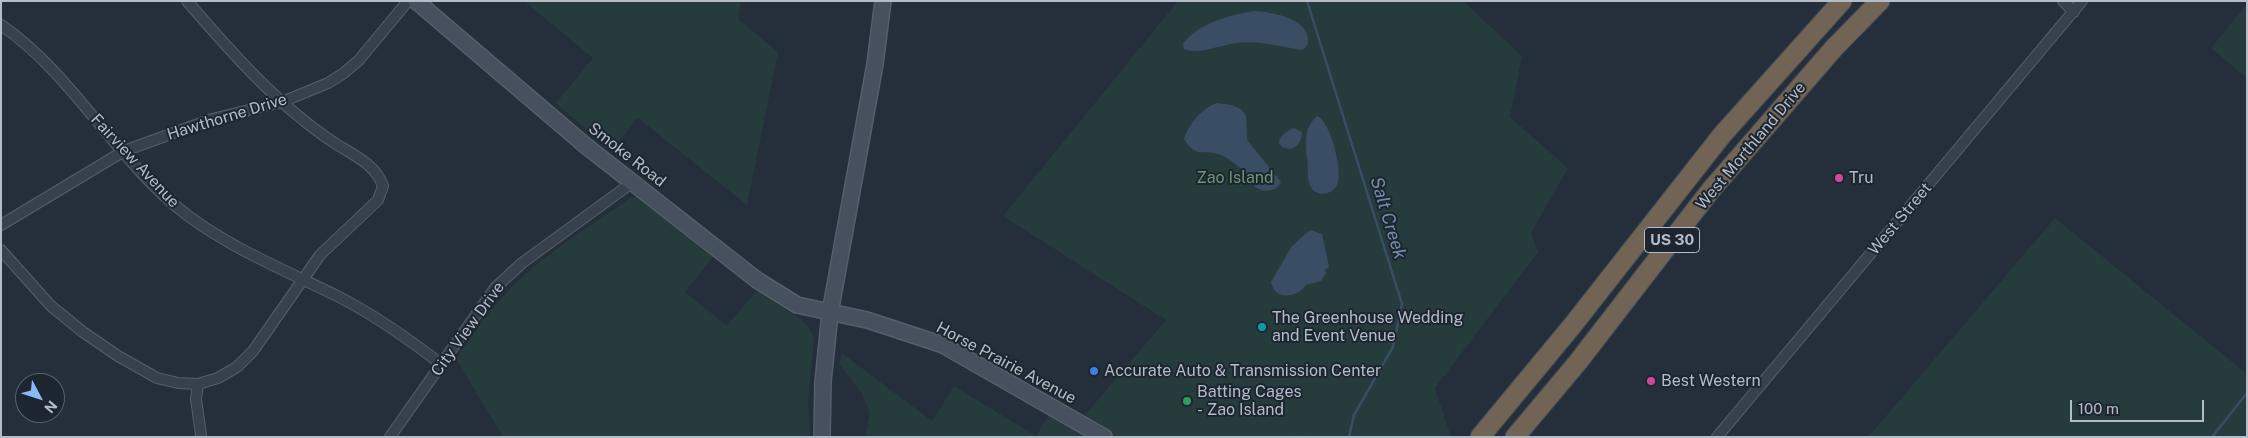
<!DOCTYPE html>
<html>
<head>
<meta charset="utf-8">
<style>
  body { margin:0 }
  #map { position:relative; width:2248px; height:438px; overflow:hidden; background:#242f3b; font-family:"Public Sans",sans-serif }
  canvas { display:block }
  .frame { position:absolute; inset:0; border:2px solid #b3bcc7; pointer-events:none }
  .north { position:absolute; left:15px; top:373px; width:50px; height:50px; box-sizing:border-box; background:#1d2630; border:1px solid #59626c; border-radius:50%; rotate:130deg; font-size:14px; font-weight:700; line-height:20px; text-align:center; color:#b3bcc7 }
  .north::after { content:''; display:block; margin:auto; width:18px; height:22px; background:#8bb9f4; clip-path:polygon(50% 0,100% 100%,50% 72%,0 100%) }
  .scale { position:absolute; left:2070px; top:400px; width:134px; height:22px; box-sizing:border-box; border:2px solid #b3bcc7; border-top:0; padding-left:6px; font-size:15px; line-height:18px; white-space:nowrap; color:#b3bcc7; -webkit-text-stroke:4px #1d2630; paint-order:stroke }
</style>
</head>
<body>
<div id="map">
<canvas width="2248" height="438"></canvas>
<div class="frame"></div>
<div class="north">N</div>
<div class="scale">100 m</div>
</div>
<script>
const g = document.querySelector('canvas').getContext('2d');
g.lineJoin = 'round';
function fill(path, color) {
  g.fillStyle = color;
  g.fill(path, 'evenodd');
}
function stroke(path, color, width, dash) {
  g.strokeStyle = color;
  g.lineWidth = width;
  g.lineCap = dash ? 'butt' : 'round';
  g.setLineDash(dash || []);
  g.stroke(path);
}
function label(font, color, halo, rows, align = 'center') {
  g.font = font + ' "Public Sans",sans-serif';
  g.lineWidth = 4;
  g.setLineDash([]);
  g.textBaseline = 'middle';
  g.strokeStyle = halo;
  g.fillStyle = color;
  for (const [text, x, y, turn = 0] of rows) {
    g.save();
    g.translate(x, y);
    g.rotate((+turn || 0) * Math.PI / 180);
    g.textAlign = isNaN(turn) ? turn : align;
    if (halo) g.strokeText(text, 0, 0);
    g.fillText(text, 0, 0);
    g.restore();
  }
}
fill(new Path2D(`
  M524,1h217l-3,18 40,33 -31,153 -109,-87 -27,33 -55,-48 37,-45z
  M1178,1h285l59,55 -12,61 58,51 -37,65 7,19 -103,136 16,49h-339l-25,-14 -2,-4v-4l81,-95 -163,-104z
  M2247,4v74l-36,-30z
  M632,197h9l72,60 -28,35 42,34 29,-35 45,28 7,7 6,12 -6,65 2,34h-307l-47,-78c17,-25 34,-50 56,-72 35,-35 80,-62 120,-90z
  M2055,218l192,156v63h-379z
  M842,353l90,68 22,-35 82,50 14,-22 39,23h-224l5,-24 -9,-21 -22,-28z`), '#263b3c');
fill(new Path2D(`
  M1254,11c16,1 50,6 54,26 1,6 -1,10 -6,13 -27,-4 -49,-12 -76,-5 -14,3 -29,9 -42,4l-1,-5c15,-21 47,-29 71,-33z
  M1217,103l14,2 10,4 5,7 1,24 34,42c-4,8 -12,10 -20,8 -9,-2 -11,-14 -18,-20 -7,-5 -14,-12 -22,-15 -16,-7 -24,5 -37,-16 5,-15 18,-31 33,-36z
  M1317,116c13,4 25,53 21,66 -3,13 -23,17 -28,3 -4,-8 -1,-18 -3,-27 -2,-16 -3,-30 10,-42z
  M1294,128l8,4c0,8 -4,15 -12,17l-8,-2 -3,-4c1,-8 8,-12 15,-15z
  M1310,230l12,4 7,33 -4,3 1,3 -5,8 -15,4c-8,12 -31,17 -35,-3l21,-36z`), '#394e64');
stroke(new Path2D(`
  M1307,1l95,303 -9,43 -39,68 -5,22
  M1296,437h9
  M2212,437l35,-44`), '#394e64', 2.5);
const street = new Path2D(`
  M2063,1l11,11
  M1,25c73,50 116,137 186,190 48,36 103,57 156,84 36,19 67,41 98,65
  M1,225l123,-74 88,-32 70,-17 46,-19 16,-10 15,-13 49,-59
  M1,250l50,56 32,26 35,24 39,22 21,5 20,1 20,-6 19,-11 16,-16 67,-96 58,-55 5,-14c-7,-21 -29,-31 -47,-42 -58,-38 -104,-91 -149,-143
  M198,384l-2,15 5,36
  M390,437l105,-149 27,-25 111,-81
  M1717,437l365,-436`);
const secondary = new Path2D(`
  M416,1l170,145 171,134 40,25 70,15 76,25 161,92
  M822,437l1,-55 7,-69 45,-249 8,-63`);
const highway = new Path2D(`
  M1480,437l92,-111 150,-191 120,-134
  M1515,437l63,-75 132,-171 124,-143 46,-47`);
stroke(street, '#565f69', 12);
stroke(secondary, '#565f69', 18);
stroke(highway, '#434c56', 21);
stroke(street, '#37414b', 10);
stroke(secondary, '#46505e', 15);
stroke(highway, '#716455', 19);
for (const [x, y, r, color] of [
  [1839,178,5,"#d1479c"],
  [1262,327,5,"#0f9aa8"],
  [1094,371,5,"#3f7fe0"],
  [1651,381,5,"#d1479c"],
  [1187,401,5,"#2e9e5b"]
]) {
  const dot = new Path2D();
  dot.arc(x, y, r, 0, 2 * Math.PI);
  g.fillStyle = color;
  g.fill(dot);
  stroke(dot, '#1d2630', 2);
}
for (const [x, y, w] of [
  [1672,240,55]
]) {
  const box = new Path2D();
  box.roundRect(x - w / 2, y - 12.5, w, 25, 4);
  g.fillStyle = '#1d2630';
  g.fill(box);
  stroke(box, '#b3bcc7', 1);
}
label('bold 15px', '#b3bcc7', null, [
  ["US 30",1672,240]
]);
label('16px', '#b3bcc7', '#1d2630', [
  ["Hawthorne Drive",227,117,-17],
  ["West Morthland Drive",1751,146,-50],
  ["Smoke Road",627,155,38],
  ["Fairview Avenue",135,161,47],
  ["West Street",1900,219,-50],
  ["City View Drive",468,329,-54],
  ["Horse Prairie Avenue",1006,363,28]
]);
label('16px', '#6b9772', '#1d2630', [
  ["Zao Island",1235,178]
]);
label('16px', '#b3bcc7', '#1d2630', [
  ["Tru",1849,178],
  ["The Greenhouse Wedding",1272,318],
  ["and Event Venue",1272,336],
  ["Accurate Auto & Transmission Center",1104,371],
  ["Best Western",1661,381],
  ["Batting Cages",1197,392],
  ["- Zao Island",1197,410]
], 'left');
label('italic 18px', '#748eaa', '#1d2630', [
  ["Salt Creek",1388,218,73]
]);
</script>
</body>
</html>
